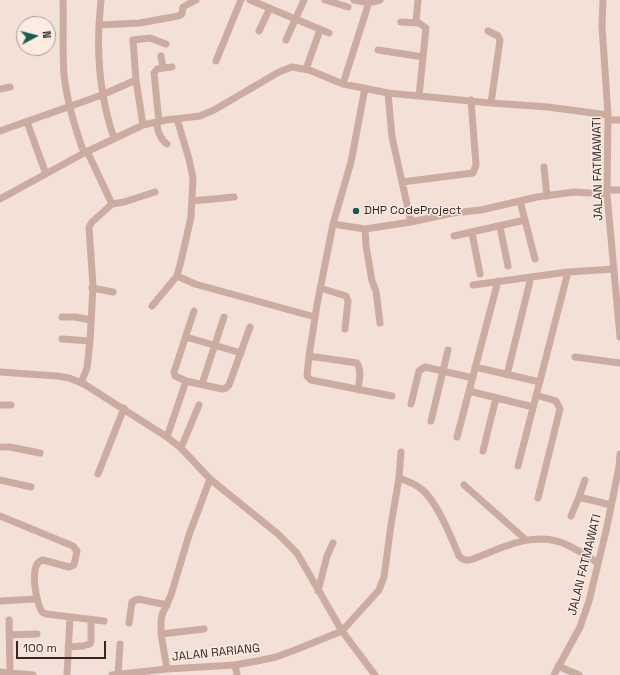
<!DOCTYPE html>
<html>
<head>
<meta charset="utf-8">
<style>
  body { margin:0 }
  #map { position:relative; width:620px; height:675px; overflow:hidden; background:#f3e0d6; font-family:"Space Grotesk",sans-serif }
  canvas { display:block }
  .north { position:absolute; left:16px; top:16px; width:40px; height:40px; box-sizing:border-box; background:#fbebe3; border:1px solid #ac9d97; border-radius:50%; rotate:83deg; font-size:11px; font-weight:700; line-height:16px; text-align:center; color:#352725 }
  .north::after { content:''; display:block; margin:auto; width:14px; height:18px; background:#175a51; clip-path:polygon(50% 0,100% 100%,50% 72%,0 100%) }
  .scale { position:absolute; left:16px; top:641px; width:90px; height:18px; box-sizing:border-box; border:2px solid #352725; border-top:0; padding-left:5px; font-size:12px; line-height:14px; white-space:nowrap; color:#352725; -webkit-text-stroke:3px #fbebe3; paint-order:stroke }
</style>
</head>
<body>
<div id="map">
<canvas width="620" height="675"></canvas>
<div class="north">N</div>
<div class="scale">100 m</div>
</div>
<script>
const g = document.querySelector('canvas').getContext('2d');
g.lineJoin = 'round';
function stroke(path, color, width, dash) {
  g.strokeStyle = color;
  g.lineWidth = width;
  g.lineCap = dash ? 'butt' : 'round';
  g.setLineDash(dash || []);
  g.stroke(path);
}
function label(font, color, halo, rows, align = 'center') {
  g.font = font + ' "Space Grotesk",sans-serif';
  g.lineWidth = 3;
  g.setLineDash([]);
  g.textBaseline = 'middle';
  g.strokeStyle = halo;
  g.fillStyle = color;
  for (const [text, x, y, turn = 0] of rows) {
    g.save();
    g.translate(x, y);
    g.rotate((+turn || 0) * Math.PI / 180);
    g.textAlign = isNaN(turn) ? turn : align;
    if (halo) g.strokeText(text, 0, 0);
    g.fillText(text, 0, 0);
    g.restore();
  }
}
stroke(new Path2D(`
  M63,0c1,25 -1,50 1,75 3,27 11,53 20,78
  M250,0l79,33
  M325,0l23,7
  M354,0c8,2 18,4 26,0
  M603,0l-1,26 6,89 -1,79 13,143
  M401,22l18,1 7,5 -7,68
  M416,22l2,-22
  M99,25l2,-25
  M259,31l11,-23
  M488,31l10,5 2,4 -9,63
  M286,40l18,-40
  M378,50l45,7
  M216,61l25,-61
  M163,68l9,-1
  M306,69l14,-39
  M343,84l26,-82
  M365,88l-14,74 -18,62 -16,81 -8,51 -2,20 4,4 81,16
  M0,89l10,-2
  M177,119l12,40 4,19 -2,39 -10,44 -4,15 18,8 120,33
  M608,120h12
  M27,122l19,52
  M156,122c2,9 4,17 11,22
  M159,122l-5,-49 3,-4 6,-1 -2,-12
  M143,125l-7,-45 -3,-40 17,-2 16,6
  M0,131l102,-36 34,-15
  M114,138c-13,-38 -17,-73 -15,-113l41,-2 38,-7 4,-2 1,-7 13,-7
  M87,151l25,53 12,-2 31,-10
  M544,167l3,29
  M402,182l71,-9 3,-8 -5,-65
  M607,190h13
  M0,199l84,-46 59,-28 23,-5 34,-4 14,-6 65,-38 13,-5 17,3 34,14 45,9 103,10 57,4 60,8
  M192,201l42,-4
  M520,201l15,58
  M411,222l42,-9 28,-3 56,-13 37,-5 33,2
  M333,224l32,5 46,-7 -19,-85 -4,-44
  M500,227l8,39
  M365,229l1,17 6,35 4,10 4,32
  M472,233l8,41
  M454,236l71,-16
  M473,285l95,-13 46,-3
  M92,288l21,4
  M320,288l26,8 2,5 -3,28
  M152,306l25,-30
  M194,311l-20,61 1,4 11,5 36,8 4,-1 3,-3 21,-58
  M62,317h13l16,3
  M186,337l55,16
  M62,339l28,2
  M309,356l48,7c5,8 2,18 1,27
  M575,357l45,6
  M475,367l65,15
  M0,372l57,4 12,2 15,6 83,53 14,11 29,31 68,55 19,19 45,78 33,44
  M507,375l24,-98
  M81,383l6,-15 3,-27 3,-55 -4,-59 3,-5 20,-18
  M202,384l22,-67
  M469,391l64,16
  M536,395l20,6 4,8 -22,89
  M411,404l8,-33 6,-4 48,11
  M0,405h11
  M431,421l17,-71
  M167,437l19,-56
  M457,437l41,-156
  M0,447h10l30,6
  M181,448l18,-43
  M483,451l13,-53
  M518,466l50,-194
  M98,474l26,-66
  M399,478c7,3 15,5 21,10 16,11 31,49 39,68 5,5 8,5 14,3 29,-11 59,-28 90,-16 12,5 24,13 35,20
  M0,480l31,7
  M464,485l61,54
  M579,497l32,8
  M0,516l73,30 4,5 -3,14 -5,2 -26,-7c-15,3 -7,42 -1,52l4,2 58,7
  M571,516l8,-19 6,-17
  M318,591l9,-35 6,-13
  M0,601l36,-2
  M9,620l1,53
  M129,623l3,-21 6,-3 29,6
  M161,634l43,-5
  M9,635l28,-1
  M68,647l15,-1 7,-2 1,-3v-21
  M235,665l2,10
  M558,666l21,9
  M167,669l-6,-35v-13l1,-6 9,-20 18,-60 21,-56
  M0,672l33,3
  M67,675l3,-58
  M112,675l55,-6 68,-4 22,-4 19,-4 19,-7 47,-19 37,-41 5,-13 7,-52 8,-47 2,-26
  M118,675l2,-31
  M554,675l26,-48 9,-26 17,-70 13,-64 1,-13`), '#ccaca1', 7);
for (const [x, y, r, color] of [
  [356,211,4,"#175a51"]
]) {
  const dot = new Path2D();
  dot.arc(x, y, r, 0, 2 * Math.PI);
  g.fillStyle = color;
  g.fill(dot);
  stroke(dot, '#fbebe3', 1.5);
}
label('12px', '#352725', '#fbebe3', [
  ["JALAN FATMAWATI",598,169,-91],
  ["JALAN FATMAWATI",585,565,-76],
  ["JALAN RARIANG",216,653,-6]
]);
label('12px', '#352725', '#fbebe3', [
  ["DHP CodeProject",364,211]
], 'left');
</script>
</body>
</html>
